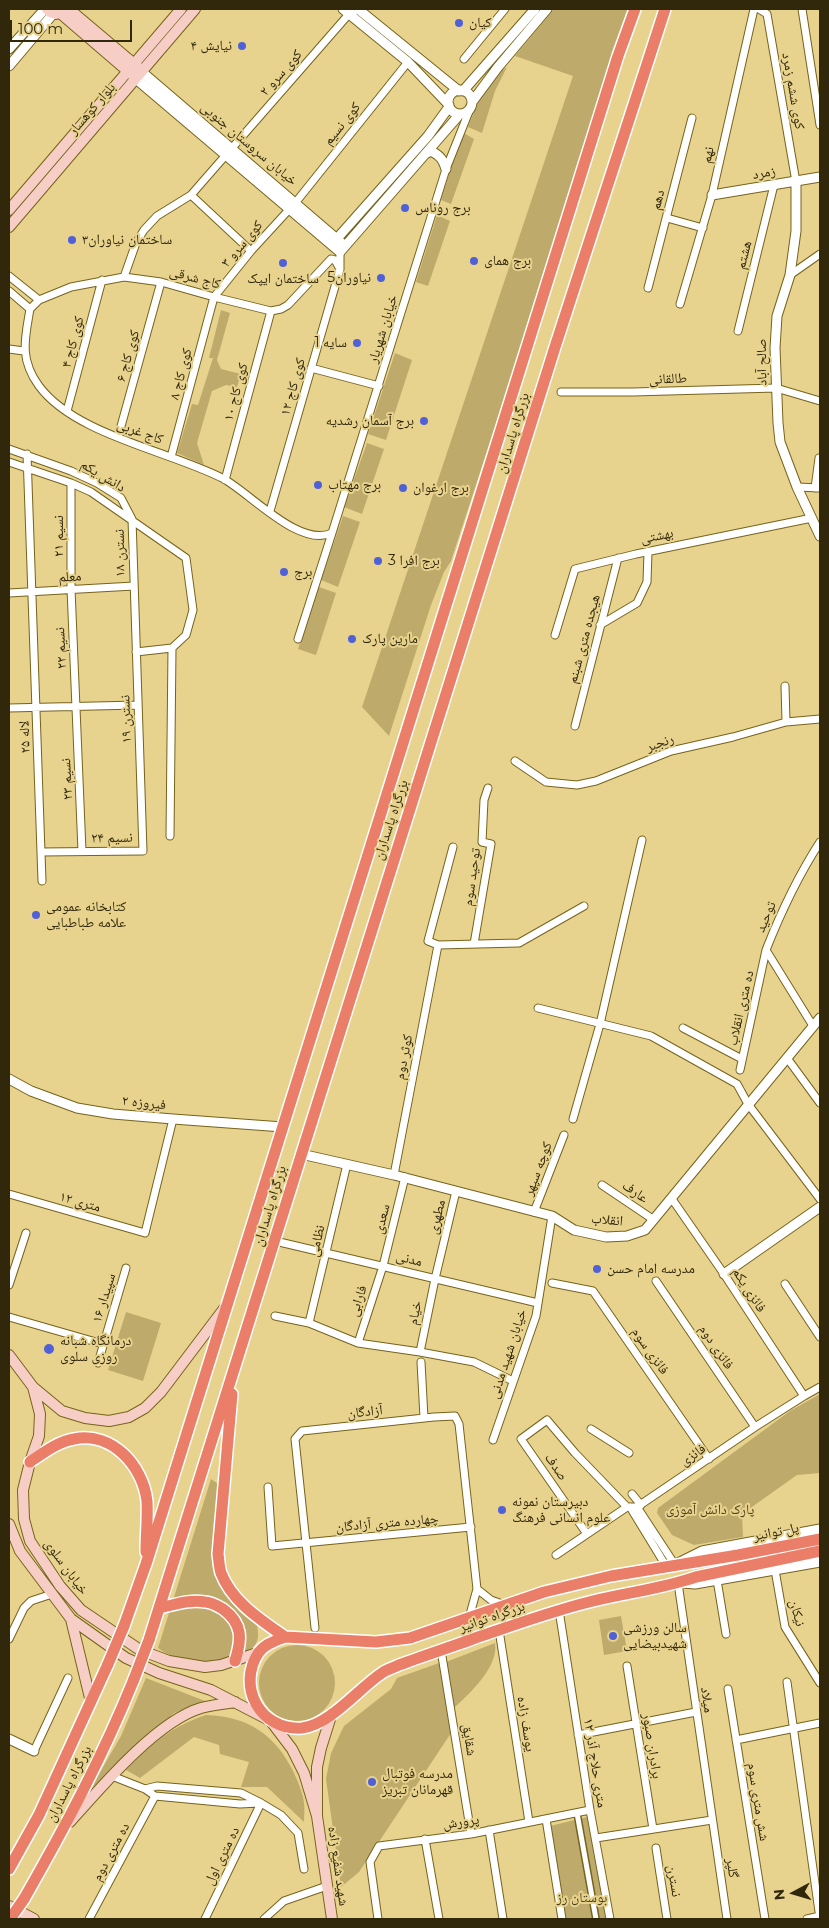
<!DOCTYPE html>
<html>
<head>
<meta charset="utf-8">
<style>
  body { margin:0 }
  #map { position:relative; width:829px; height:1928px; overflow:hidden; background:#e8d38e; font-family:Montserrat,sans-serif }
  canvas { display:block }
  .frame { position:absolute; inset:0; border:10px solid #31280c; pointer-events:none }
  .north { position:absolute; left:769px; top:1868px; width:50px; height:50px; -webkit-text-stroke:4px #e8d38e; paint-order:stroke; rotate:264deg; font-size:14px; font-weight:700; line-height:20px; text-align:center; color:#31280c }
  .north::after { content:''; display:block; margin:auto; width:18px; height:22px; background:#31280c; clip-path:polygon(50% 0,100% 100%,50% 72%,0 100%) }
  .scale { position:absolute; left:10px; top:20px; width:122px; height:22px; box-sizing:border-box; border:2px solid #31280c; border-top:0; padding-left:6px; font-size:15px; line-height:18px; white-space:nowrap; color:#31280c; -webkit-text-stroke:4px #e8d38e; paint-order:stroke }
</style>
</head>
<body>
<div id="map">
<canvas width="829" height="1928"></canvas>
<div class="frame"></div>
<div class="north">N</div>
<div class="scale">100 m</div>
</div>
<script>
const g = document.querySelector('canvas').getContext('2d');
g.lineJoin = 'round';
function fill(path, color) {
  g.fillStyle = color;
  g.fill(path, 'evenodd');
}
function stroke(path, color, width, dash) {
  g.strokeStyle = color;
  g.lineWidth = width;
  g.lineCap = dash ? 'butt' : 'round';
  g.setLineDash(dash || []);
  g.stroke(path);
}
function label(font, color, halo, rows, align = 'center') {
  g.font = font + ' Montserrat,"Noto Naskh Arabic",sans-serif';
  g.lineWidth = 4;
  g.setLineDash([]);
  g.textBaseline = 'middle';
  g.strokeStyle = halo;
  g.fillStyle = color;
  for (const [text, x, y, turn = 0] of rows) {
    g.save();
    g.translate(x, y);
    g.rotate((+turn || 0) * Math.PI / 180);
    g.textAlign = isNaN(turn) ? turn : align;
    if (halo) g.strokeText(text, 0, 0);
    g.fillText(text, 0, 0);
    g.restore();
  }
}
fill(new Path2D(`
  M554,9h78l-181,552 -7,11 -13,33 -42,131 -27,-29 211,-631 -58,-20z
  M507,67l-12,24 -13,42 -14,-6 10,-25 24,-32z
  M462,132l12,7 -23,65 -10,-4z
  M437,215l13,6 -22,65 -12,-4z
  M221,310l9,3 -13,47 4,9 20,5 -4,13 -11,-2 -14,6 -15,52 7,22 -27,-12 15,-49 6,1 15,-47h-4z
  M395,353l17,7 -26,80 -18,-6z
  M367,443l17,6 -22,65 -18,-7z
  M343,516l17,6 -22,65 -17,-7z
  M319,587l17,6 -20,62 -18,-6z
  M126,1312l35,11 -18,58 -35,-11z
  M820,1394v79l-23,2 -55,39 1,23 -49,8 -22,-10 -15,-22 1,-5 132,-97z
  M211,1479l10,7 -5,81 41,59c4,18 -3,23 -19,29 -27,9 -56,11 -80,-7z
  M621,1616l6,35 -23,4 -5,-35z
  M495,1643c4,24 -26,51 -42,66l-7,-47z
  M259 1683a38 38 0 1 1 76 0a38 38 0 1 1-76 0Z
  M439,1663l12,70 -92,139 -18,15 -15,-108 5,-26 13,-27 47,-37 6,-11z
  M146,1678l59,23 -31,12 -85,78 32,-55z
  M206,1715c42,1 70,20 88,58 4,9 9,20 10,30 1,6 0,13 0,19l-37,-35h-26l8,-25 -29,-8 -1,-9 -25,-8 -54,41 -14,-8c26,-26 44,-43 80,-55z
  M587,1817l19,101 -40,1 -16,-93z`), '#beab6b');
const pedestrian = new Path2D(`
  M577,1813l19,106`);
const minor = new Path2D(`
  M759,9l8,5 29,168
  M802,9l18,116
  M464,59l41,-50
  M191,195l60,56
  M667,218l36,10
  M790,275l30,-21
  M9,276l30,24
  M124,277l12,-34 8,-13 13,-14 34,-21 158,-181 9,-5
  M648,288l44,-170
  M9,291l21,18
  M680,304l32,-109 42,-186
  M30,309c-5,29 -11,50 9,77 36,49 131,65 185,93 28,16 76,69 108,54l114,-364 24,-60
  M30,309l9,-9 32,-13 53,-10 37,5 53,15 57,14 10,-2 7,-4 43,-46 4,1 5,9
  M738,331l36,-146
  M9,349l15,2
  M311,368l68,18
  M561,392h72l143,-4 44,13
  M67,411l35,-131
  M118,437l43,-155
  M9,449l62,22 26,12 24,15 11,21 11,332 -102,1
  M27,454l15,427
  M171,457l43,-160 37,-46 45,-49 112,-140
  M9,462l62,21 20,9 95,66 7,52 -7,25 -14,13 -36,4
  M225,480l46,-169
  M71,483v106l11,262
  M797,487l23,1
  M815,488l4,-30
  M270,511l70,-242v-17
  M9,593l125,-7
  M600,625l37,-22 10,-21 1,-30
  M555,635l20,-66 61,-15 176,-36
  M298,639l34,-106
  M785,686l1,36
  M9,708l129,-3
  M575,726l43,-168
  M515,761l31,21 31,3 19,-4 75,-30 62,-14 53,-15 34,-3
  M170,836l2,-188
  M453,847l-25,94 10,4 81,-2 65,-37
  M474,944l17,-100 -9,-2 2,-42 4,-12
  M538,1008l113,28 86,48 11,20 72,95
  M813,1026l-47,-76c15,-38 32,-74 54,-108
  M683,1028l59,31
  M787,1058l33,45
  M740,1070l26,-120
  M573,1119l27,-95 42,-184
  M394,1175l44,-230
  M602,1185l52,35
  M9,1194l136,39 28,-114
  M672,1199l52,75 80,122
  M534,1212l30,-77
  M275,1241l263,62
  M656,1281l99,146
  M552,1283l41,8 116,168
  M785,1284l35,53
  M9,1285l17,-52
  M275,1316l34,7 49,20 62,9 54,10 39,19
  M9,1317l94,27
  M309,1323l38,-159
  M358,1343l25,-77 22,-89
  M420,1352l15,-73 21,-88
  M421,1362l3,56
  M98,1363l28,-95
  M591,1429l38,24
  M493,1440l43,-124 16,-100
  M268,1487l4,59 199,-19
  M632,1494l9,11
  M630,1507l36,59
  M587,1534l-66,-95 26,-19 28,33 52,54
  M556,1555l71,-48h10
  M675,1565l-38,-58 118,-80 49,-31 16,-9
  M775,1570l10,57 35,56
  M717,1580l9,54
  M678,1583l49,336
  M477,1589l14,11 14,5
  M559,1610l31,200 20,109
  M315,1628l-20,-189 7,-8 132,-14 21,-1 4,8 18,165 -8,29
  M499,1630l30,192
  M9,1639l15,-31 7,-7 21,-7
  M441,1650l30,184
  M627,1666l26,163
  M787,1682l33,237
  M728,1689l37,230
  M578,1735l118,-23
  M736,1740l84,-17
  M34,1751l34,-73
  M112,1776l33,13 10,7 85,8 19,-1
  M145,1789l12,-3 84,7 20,10 20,12 17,18 6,36
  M546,1819l16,100
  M489,1830l14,89
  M596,1838l116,-18
  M425,1839l14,80
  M656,1848l11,71
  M89,1919l66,-123
  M205,1919l56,-116
  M264,1919l20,-18 43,-15
  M378,1919l-8,-57 9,-16 92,-12 119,-24
  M807,1919l13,-3`);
const tertiary = new Path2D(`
  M343,9l65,53 41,43
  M358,9l101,82
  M9,49l36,-40
  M9,66l44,-52
  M142,72l203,174
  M136,79l204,173 120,-138
  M448 102a12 12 0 1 1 24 0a12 12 0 1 1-24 0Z
  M463,91l72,-82
  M472,102l26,-35 49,-58
  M425,154l6,-3c10,5 12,9 15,18
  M796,182v49l-6,44 -13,41 -2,32 3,75 2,19 17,45 23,49
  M712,195l108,-18
  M334,242l94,-106 21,-29
  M9,1079l22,12 46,17 36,6 60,5 110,8
  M301,1154l93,21 158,41 22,14 32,7 21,-1 18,-6 175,-212
  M724,1274l96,-67
  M680,1562l22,-11 118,-22
  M683,1583l12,1 125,-22
  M9,1739l25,12`);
const secondary = new Path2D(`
  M47,9l3,3 6,2 8,-5
  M69,9l70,59
  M60,13l71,61
  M9,210l172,-201
  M9,227l186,-218
  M9,1355l24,32 7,27 -1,22 -9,26 -7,28 1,29 6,22 30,45 21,24 59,40 29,11 36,6 16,-2 39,-13
  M33,1387l29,24 23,7 24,3 20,-4 16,-9 16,-16 65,-86
  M9,1524l11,27 51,68 55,39 33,15 52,17 56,29
  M71,1619l20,83
  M270,1720l22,29 12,24 13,43v-49l4,-19 11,-35
  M317,1816l15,103
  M70,1822c31,-35 87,-101 131,-114 11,-3 23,-4 34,-6
  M9,1906l25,13`);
const trunk = new Path2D(`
  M232,1394l-14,160c1,6 1,13 3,19 11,29 40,47 64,64
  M30,1462c13,-9 27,-20 44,-23 38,-8 69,27 73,62 1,17 -1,34 -1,51
  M820,1539l-82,16 -127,21 -67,16 -134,46 -34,4 -91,-5c-9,3 -20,7 -26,15 -23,34 1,79 43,76 28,-3 57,-40 80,-55 5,-4 11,-5 17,-8 27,-10 55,-19 82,-29 36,-12 72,-25 108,-34 36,-9 72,-13 107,-25l124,-26
  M159,1608c15,-3 31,-9 46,-6 6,0 13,4 18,7 20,15 19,30 12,52
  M124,1626l22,-62 472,-1508 17,-47
  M149,1640l406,-1293 110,-338
  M9,1869l30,-54 69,-151
  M24,1899c41,-72 79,-143 110,-220`);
stroke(pedestrian, '#76631c', 8);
stroke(minor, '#76631c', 9);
stroke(tertiary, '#76631c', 11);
stroke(secondary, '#76631c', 12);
stroke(trunk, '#fff', 14);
stroke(pedestrian, '#fff', 5);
stroke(minor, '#fff', 7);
stroke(tertiary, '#fff', 9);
stroke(secondary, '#f7cec6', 10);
stroke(trunk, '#ea7e68', 11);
const trunkBridge = new Path2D(`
  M108,1664l16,-38
  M134,1679l15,-39
  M10,1919l14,-20`);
stroke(trunkBridge, '#fff', 14, []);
stroke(trunkBridge, '#ea7e68', 11);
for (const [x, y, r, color] of [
  [459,23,5,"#5060d6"],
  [242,46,5,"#5060d6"],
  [405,208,5,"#5060d6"],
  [72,240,5,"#5060d6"],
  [474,261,5,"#5060d6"],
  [283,263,5,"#5060d6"],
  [381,278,5,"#5060d6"],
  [357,343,5,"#5060d6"],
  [424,421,5,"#5060d6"],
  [318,485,5,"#5060d6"],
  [403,488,5,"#5060d6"],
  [378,561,5,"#5060d6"],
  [284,572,5,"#5060d6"],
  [352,639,5,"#5060d6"],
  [36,915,5,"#5060d6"],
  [597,1269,5,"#5060d6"],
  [49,1349,6,"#5060d6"],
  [502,1510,5,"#5060d6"],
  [613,1636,5,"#5060d6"],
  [372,1782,5,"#5060d6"]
]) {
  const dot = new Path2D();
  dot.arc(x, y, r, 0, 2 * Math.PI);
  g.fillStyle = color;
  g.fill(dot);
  stroke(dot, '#e8d38e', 2);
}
label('14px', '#31280c', '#e8d38e', [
  ["کیان",469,23],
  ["نیایش ۴",232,46,"right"],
  ["برج روناس",415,208],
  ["ساختمان نیاوران۳",82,240],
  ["برج همای",484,261],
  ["نیاوران5",371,278,"right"],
  ["ساختمان ایپک",283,279,"center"],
  ["سایه 1",347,343,"right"],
  ["برج آسمان رشدیه",414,421,"right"],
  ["برج مهتاب",328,485],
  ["برج ارغوان",413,488],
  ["برج افرا 3",388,561],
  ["برج",294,572],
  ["مارین پارک",362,639],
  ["کتابخانه عمومی",46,907],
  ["علامه طباطبایی",46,923],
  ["مدرسه امام حسن",607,1269],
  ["درمانگاه شبانه",60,1341],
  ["روزی سلوی",60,1357],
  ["دبیرستان نمونه",512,1502],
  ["علوم انسانی فرهنگ",512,1518],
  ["سالن ورزشی",623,1628],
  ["شهیدبیضایی",623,1644],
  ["مدرسه فوتبال",382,1774],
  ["قهرمانان تبریز",382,1790]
], 'left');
label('14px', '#31280c', '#e8d38e', [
  ["کوی سرو ۲",281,73,-49],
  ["کوی ششم زمرد",793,91,80],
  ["بلوار کوهسار",92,109,-49],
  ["کوی نسیم",342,124,-51],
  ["خیابان سروستان جنوبی",249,144,40],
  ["نهم",708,155,-78],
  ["زمرد",764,173,-9],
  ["دهم",658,200,-76],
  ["کوی سرو ۳",242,244,-50],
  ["هشتم",744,255,-76],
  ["کاج شرقی",195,278,15],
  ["خیابان شهریار",383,329,-73],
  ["کوی کاج ۴",73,342,-75],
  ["کوی کاج ۶",128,356,-74],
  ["صالح آباد",762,362,-91],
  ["کوی کاج ۸",181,374,-75],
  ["طالقانی",668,379,-2],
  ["کوی کاج ۱۲",293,387,-74],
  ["کوی کاج ۱۰",236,392,-75],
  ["کاج غربی",140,432,20],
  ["بزرگراه پاسداران",513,433,-73],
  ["دانش یکم",103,476,31],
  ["نسیم ۲۱",59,536,-90],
  ["بهشتی",657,536,-11],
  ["نسترن ۱۸",120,553,-91],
  ["معلم",70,577,-3],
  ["هیجده متری شبنم",584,639,-75],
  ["نسیم ۲۲",61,648,-93],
  ["نسترن ۱۹",126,719,-92],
  ["لاله ۲۵",25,737,-92],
  ["رنجبر",660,743,-19],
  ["نسیم ۲۳",67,779,-93],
  ["بزرگراه پاسداران",391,820,-72],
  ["نسیم ۲۴",112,838,-1],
  ["توحید سوم",472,877,-82],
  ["توحید",766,917,-67],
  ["ده متری انقلاب",741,1008,-77],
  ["کوثر دوم",404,1057,-79],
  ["فیروزه ٢",144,1103,6],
  ["کوچه سپهر",538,1169,-69],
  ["عارف",635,1192,34],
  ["۱۲ متری",80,1202,16],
  ["بزرگراه پاسداران",270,1206,-73],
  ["مطهری",437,1217,-76],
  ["سعدی",382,1219,-76],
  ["انقلاب",607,1220,5],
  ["نظامی",317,1241,-77],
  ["مدنی",409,1259,14],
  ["فائزی یکم",749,1290,57],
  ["سپیدار ۱۶",104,1298,-73],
  ["فارابی",358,1301,-72],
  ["خیام",415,1313,-79],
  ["فائزی دوم",716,1347,56],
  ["فائزی سوم",650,1351,55],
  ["خیابان شهید مدنی",508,1354,-72],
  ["آزادگان",365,1412,-6],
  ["فائزی",693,1455,-34],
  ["صدف",556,1467,55],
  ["چهارده متری آزادگان",387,1523,-5],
  ["پل توانیر",776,1532,-11],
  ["خیابان سلوی",66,1567,54],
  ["نیکان",797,1613,75],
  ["بزرگراه توانیر",492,1617,-19],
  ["میلاد",707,1700,82],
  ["یوسف زاده",526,1724,81],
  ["شقایق",469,1740,81],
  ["برادران صبور",652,1746,81],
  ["۱۲ متری حلاج آذر",595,1763,81],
  ["بزرگراه پاسداران",69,1784,-63],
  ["شش متری سوم",758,1802,81],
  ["پرورش",461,1822,-8],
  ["ده متری دوم",111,1852,-62],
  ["ده متری اول",222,1856,-64],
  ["شهید شفیع زاده",338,1866,82],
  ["گلپر",732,1868,82],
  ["نسترن",674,1881,81]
]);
label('14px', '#4d421d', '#e8d38e', [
  ["پارک دانش آموزی",710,1510],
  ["بوستان رز",582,1898]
]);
</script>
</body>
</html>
